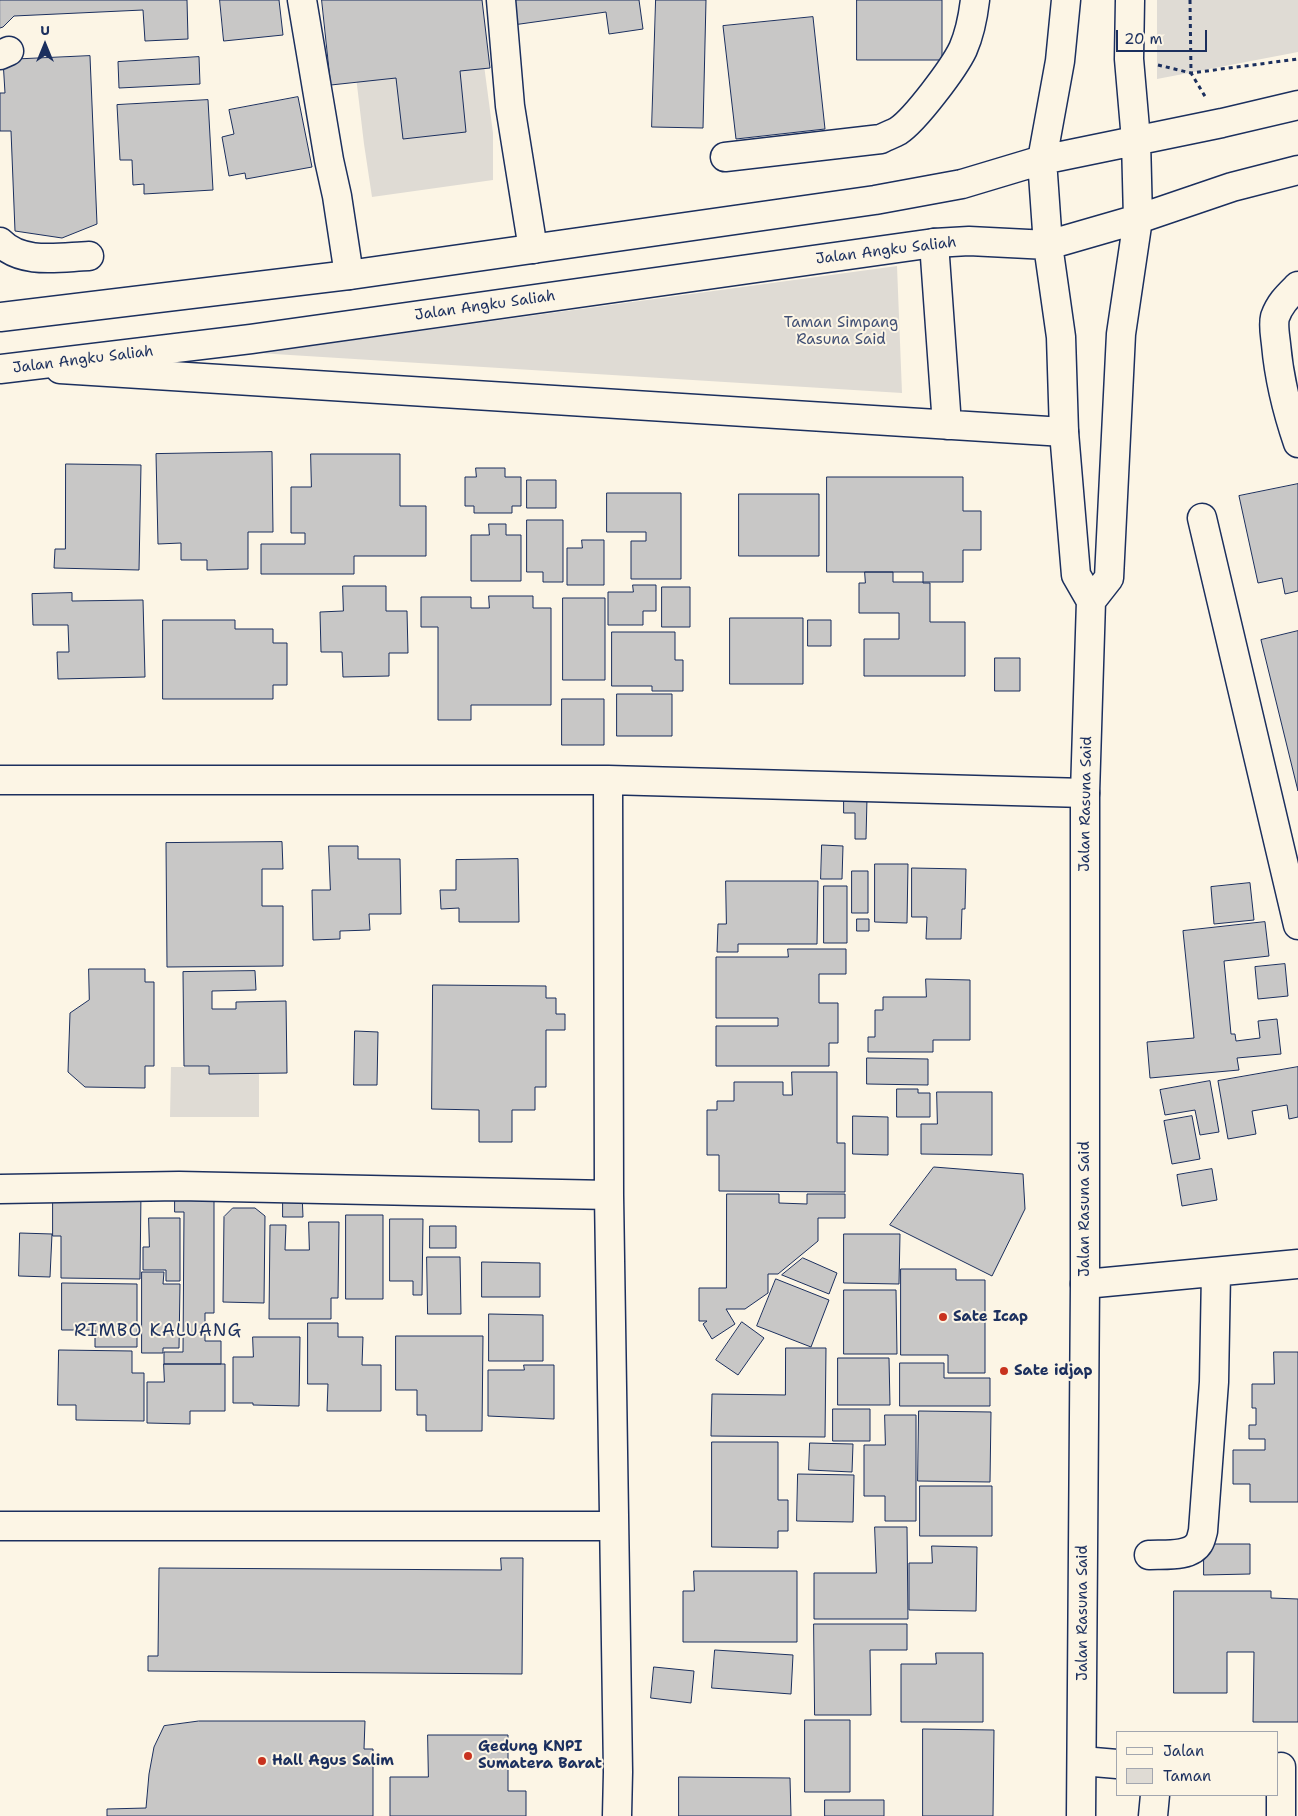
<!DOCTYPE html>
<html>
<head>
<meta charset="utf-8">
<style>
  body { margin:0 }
  #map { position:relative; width:1298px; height:1816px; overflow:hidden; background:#fcf5e5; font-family:"Shantell Sans",sans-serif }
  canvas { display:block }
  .legend { position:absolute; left:1116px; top:1731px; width:162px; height:65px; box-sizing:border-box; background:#fcf5e5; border:1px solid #a2a6af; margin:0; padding:6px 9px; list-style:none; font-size:15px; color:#1b2f5e }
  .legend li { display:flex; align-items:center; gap:10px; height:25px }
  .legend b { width:25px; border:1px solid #a2a6af }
  .north { position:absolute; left:20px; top:20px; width:50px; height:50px; -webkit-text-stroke:4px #fcf5e5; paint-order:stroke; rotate:0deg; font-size:14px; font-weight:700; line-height:20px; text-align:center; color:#1b2f5e }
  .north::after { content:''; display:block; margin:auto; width:18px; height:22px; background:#1b2f5e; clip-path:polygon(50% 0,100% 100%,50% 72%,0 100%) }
  .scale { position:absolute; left:1116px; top:30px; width:91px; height:22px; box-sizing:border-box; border:2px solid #1b2f5e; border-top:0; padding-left:6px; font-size:15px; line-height:18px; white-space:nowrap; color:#1b2f5e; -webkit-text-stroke:4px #fcf5e5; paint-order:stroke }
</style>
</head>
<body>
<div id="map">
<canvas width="1298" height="1816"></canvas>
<ul class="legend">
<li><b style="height:6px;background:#fcf5e5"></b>Jalan</li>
<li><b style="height:14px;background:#dfdbd4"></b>Taman</li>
</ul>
<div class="north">U</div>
<div class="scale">20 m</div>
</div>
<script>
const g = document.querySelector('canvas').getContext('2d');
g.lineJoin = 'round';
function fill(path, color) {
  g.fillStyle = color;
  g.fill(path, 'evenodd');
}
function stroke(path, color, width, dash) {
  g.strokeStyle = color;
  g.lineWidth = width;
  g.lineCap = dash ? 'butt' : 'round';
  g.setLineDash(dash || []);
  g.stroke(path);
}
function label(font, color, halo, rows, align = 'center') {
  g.font = font + ' "Shantell Sans",sans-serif';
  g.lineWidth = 4;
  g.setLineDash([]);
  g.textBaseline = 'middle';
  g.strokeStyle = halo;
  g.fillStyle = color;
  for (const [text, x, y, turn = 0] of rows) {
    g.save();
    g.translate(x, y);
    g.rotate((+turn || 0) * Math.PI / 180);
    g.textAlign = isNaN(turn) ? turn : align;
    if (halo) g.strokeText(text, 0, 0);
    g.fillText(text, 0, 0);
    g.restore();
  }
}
fill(new Path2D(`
  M1157,0h141v52l-141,27z
  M350,26l130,9 13,98v47l-121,17 -8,-53z
  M897,266l5,127 -644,-40z
  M171,1067h37l1,7h50v43h-89z`), '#dfdbd4');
const building = new Path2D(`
  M0,0h187l1,39 -43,2 -2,-31 -129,6 -11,11 -3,1z
  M220,0h59l4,35 -59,6z
  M322,0h160l8,68 -30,3 6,61 -63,7 -7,-61 -65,7z
  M509,0h130l4,29 -34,5 -3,-22 -93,13z
  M656,0h50l-3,128 -51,-1z
  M857,0h85v60h-85z
  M813,17l12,112 -89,10 -13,-113z
  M90,56l7,168 -35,14 -47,-7 -4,-100h-11v-38h5l-2,-33z
  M199,57l1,27 -81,4 -1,-26z
  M298,97l14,70 -66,12 -1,-6 -16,3 -7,-39 12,-3 -5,-24z
  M208,100l5,90 -69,4v-10l-11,1 -1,-25h-12l-3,-55z
  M272,452l1,80h-25v37l-41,1v-10h-26v-17l-23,1 -2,-90z
  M311,454h89v52h26v50h-72v18h-93v-30h44v-11h-14v-46h20z
  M66,464l75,1 -2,105 -85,-2 1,-19h10z
  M476,468h29v9h16v29h-9v7h-38v-7h-9v-29h11z
  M827,477h136v34h18v39h-18v32h-70v-10h-66z
  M527,480h29v28h-29z
  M1298,484v107l-13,3 -3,-16 -24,5 -19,-87z
  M607,493h74v86h-50v-38h15v-9h-39z
  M739,494h80v62h-80z
  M527,520h36v62h-20v-10h-16z
  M489,524h17v11h15v46h-50v-46h18z
  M582,540h22v45h-37v-37h15z
  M865,572h58v11h7v39h35v54h-101v-37h35v-26h-40v-30h6z
  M633,585h23v26h-13v14h-35v-33h25z
  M343,586h43v25h21l1,42h-19v23l-46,1 -1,-25h-21l-1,-40 23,-1z
  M662,587h28v40h-28z
  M72,593v8l71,-1 2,77 -87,2 -1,-27h12l-1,-27h-35l-1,-31z
  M489,596h44v12h18v97h-80v15h-33v-93h-17v-30h50v11h18z
  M563,598h42v82h-42z
  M730,618h73v66h-73z
  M163,620h72v9h38v14h14v42h-14v14h-110z
  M808,620h23v26h-23z
  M1298,631v160l-37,-151z
  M612,632h63v28h8v31h-31v-5h-40z
  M995,658h25v33h-25z
  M617,694h55v42h-55z
  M562,699h42v46h-42z
  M844,797l23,1 -1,41h-11v-26h-11z
  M282,842l1,27h-21v37h21v60l-116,1 -1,-124z
  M822,845l21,1 -1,33h-21z
  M329,846h29v13h42l1,55h-32l1,16 -30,1v8l-27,1 -1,-50h18z
  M518,859l1,63h-60v-14l-18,1 -1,-19h16v-30z
  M875,864h33l-1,59 -32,-1z
  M912,868l54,1 -1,40h-3l-1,30h-35l1,-22h-15z
  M852,871h16v42h-16z
  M726,881h92l-1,63h-79v8h-21l1,-28h8z
  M1250,883l4,37 -40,4 -3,-37z
  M824,886h23v57h-23z
  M857,919h12v12h-12z
  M1265,922l4,34 -45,5 7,73h4l1,7 24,-3 -2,-17 19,-2 4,35 -44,4 2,12 -89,8 -3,-36 47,-4 -11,-107z
  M788,949h58v25h-27v29h19v40h-9v23h-113v-40h62v-8h-62v-61h72z
  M1285,964l3,32 -30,3 -3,-32z
  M89,969h56v13h9v84h-9v22l-60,-1 -17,-15 2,-59 19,-13z
  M255,971l1,19 -44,1v18h24v-7l50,-1 1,72 -78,1v-8h-25l-1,-94z
  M926,979l44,1v60h-37v12h-65v-15h7v-27h8v-13h43z
  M433,985l113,1v12h10v16h9v16h-19v57h-11v23h-23v32h-33v-32l-47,-1z
  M355,1031l23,1 -1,53h-23z
  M867,1058l61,1v26l-61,-1z
  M1298,1067v50l-9,2 -2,-14 -35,6 4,23 -28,5 -10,-58z
  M792,1072h45v71h8v49l-126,-1v-36h-12v-45h10v-9h17v-19h49v13h9z
  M1210,1081l9,51 -19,3 -5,-25 -30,5 -5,-25z
  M897,1089h21v4h12v24h-33z
  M937,1092h55v63l-71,-1v-30h16z
  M853,1116l35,1v38l-35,-1z
  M1192,1116l8,43 -28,5 -8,-43z
  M934,1167l89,7 2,35 -33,67 -102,-51z
  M1212,1169l5,31 -35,6 -5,-31z
  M175,1189l39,1v123h-9v28h16v23h-57v-12h19l1,-140h-9z
  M53,1191h88l-1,88 -79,-1v-42h-8z
  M283,1193h19l1,24h-20z
  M727,1194h52v9l28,1v-10h38v24h-27v23l-40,33h-10v19l-23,16h-19l9,15 -23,15 -9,-15 4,-3h-8v-33h27z
  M233,1208h22l10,8 -1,87 -41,-1 1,-85z
  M346,1215h37v84h-37z
  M149,1218h31v63h-14v-11h-23v-23h6z
  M390,1219h33l-1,76h-9v-14h-23z
  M309,1222h30l-1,76h-7v21h-62l1,-94h16l-1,25h24z
  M430,1226h26v22h-26z
  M20,1233l32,1 -2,43 -31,-1z
  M844,1234h56l-1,50 -55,-1z
  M427,1257h33l1,57h-33z
  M803,1258l34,15 -8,21 -47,-19z
  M482,1262l58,1v34h-58z
  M901,1269h55v11h29v93h-37v-18h-47z
  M142,1272h22l-1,12h17l-1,64h-16v5h-21z
  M776,1279l53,21 -18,47 -54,-21z
  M62,1283l75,1v63h-42v-17h-33z
  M844,1290h52l1,64h-53z
  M489,1314l54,1v46h-54z
  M742,1322l22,16 -26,37 -22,-15z
  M308,1323h30v14h25l-1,28h19v46h-54l1,-27h-20z
  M396,1336h87l-1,95h-56v-16h-9v-25h-21z
  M253,1337h47l-1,69 -46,-1v-2h-20v-46h20z
  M786,1348h40l-1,89 -114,-1 1,-42 73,1z
  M59,1350l73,1v22h12v48l-68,-1v-15h-18z
  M1274,1352h24v150h-48v-18h-17v-34h32v-11h-16v-14h7v-17h-4v-24h22z
  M838,1358h51l1,47h-52z
  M900,1363h44v15h46v28h-90z
  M164,1364h61v47h-35v13l-43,-1v-41h17z
  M524,1365h30v54l-66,-3v-46h36z
  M833,1409h37v32h-37z
  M919,1411l72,1 -1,70 -72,-1z
  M885,1415h31v106h-31v-25h-21v-51h21z
  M712,1442h66v58h10v31h-10v17l-66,-1z
  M810,1443l43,1 -1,28 -43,-2z
  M798,1474l56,1 -1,47 -56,-1z
  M920,1486h72v50h-72z
  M875,1527h32l1,92h-94v-46h62z
  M1204,1544h46v30l-46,1z
  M932,1546l45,1 -1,64 -67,-1v-47h23z
  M501,1558h22l-1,116 -374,-3v-15h10l1,-88 342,2z
  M694,1571h103v71h-114v-51h11z
  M1174,1591h97v7l27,1v123h-45l1,-70h-27v41h-53z
  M814,1624h93v26h-37l1,65h-56z
  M715,1650l78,5 -2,39 -79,-6z
  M936,1653h47v69h-82v-58h35z
  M654,1667l40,4 -3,32 -40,-5z
  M805,1720h45v72h-45z
  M199,1721h166l-1,28h9v67h-266v-7l39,-1 3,-34 5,-27 10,-21z
  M923,1729l71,1 -1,86h-70z
  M428,1735h80v56h18v25h-136v-39h38z
  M679,1777l111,1 1,38h-112z
  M825,1800h59v16h-59z`);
fill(building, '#c8c7c6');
stroke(building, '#1b2f5e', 1);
const minor = new Path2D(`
  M302,0l27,160 8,36 12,79
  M501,0l9,106 23,143
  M0,55l9,-4
  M725,157l156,-18c5,-3 12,-5 17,-8 17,-11 56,-63 65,-82 7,-16 10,-32 12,-49
  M0,242c22,23 60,15 89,14
  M934,243l13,182
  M1298,286c-10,10 -18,17 -23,31 -2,8 0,18 1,27 3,34 11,67 22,99
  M60,369l1004,63
  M1202,518l96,407
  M0,780h608l477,13
  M608,780l1,415 9,577 -1,44
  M0,1189l179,-3 430,9
  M1085,1284l213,-20
  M0,1526h613
  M1149,1555c14,-1 41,3 50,-12 2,-3 3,-8 4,-12l11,-149 2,-109
  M1082,1761l35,3
  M1281,1767v49
  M1153,1816l2,-21`);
const major = new Path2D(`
  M1066,0l-6,61 -18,99 6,85 13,92 3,95 12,143 15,26
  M0,317l349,-42 526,-75 87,-16 80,-24 180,-37 76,-18
  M0,369l251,-30 683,-96 35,-2 79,4 90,-26 94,-32 66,-17
  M1091,601l18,-23 12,-244 17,-115 -2,-79 -7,-81 1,-59
  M1081,1816l4,-532v-491l6,-192`);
stroke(minor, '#1b2f5e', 31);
stroke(major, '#1b2f5e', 31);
stroke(new Path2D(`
  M1190,0l1,73 15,25
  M1158,65l33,8 107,-14`), '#1b2f5e', 3, [4, 4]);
stroke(minor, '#fcf5e5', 28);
stroke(major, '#fcf5e5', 28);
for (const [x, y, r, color] of [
  [943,1317,5,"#c8321e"],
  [1004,1371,5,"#c8321e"],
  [468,1756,5,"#c8321e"],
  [262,1761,5,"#c8321e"]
]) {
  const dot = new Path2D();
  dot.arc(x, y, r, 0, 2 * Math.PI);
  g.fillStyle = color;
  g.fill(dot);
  stroke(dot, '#fcf5e5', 2);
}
label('15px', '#1b2f5e', '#fcf5e5', [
  ["Jalan Angku Saliah",886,251,-7],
  ["Jalan Angku Saliah",485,306,-8],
  ["Jalan Angku Saliah",83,360,-7],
  ["Jalan Rasuna Said",1086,804,-89],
  ["Jalan Rasuna Said",1085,1209,-90],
  ["Jalan Rasuna Said",1083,1613,-90]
]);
label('15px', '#425176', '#fcf5e5', [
  ["Taman Simpang",841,323],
  ["Rasuna Said",841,340]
]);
label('bold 15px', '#1b2f5e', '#fcf5e5', [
  ["Sate Icap",953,1317],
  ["Sate idjap",1014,1371],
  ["Gedung KNPI",478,1747],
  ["Sumatera Barat",478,1764],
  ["Hall Agus Salim",272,1761]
], 'left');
g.letterSpacing = '1px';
label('18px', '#1b2f5e', '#fcf5e5', [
  ["RIMBO KALUANG",158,1331]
]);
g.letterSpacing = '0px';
</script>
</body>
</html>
